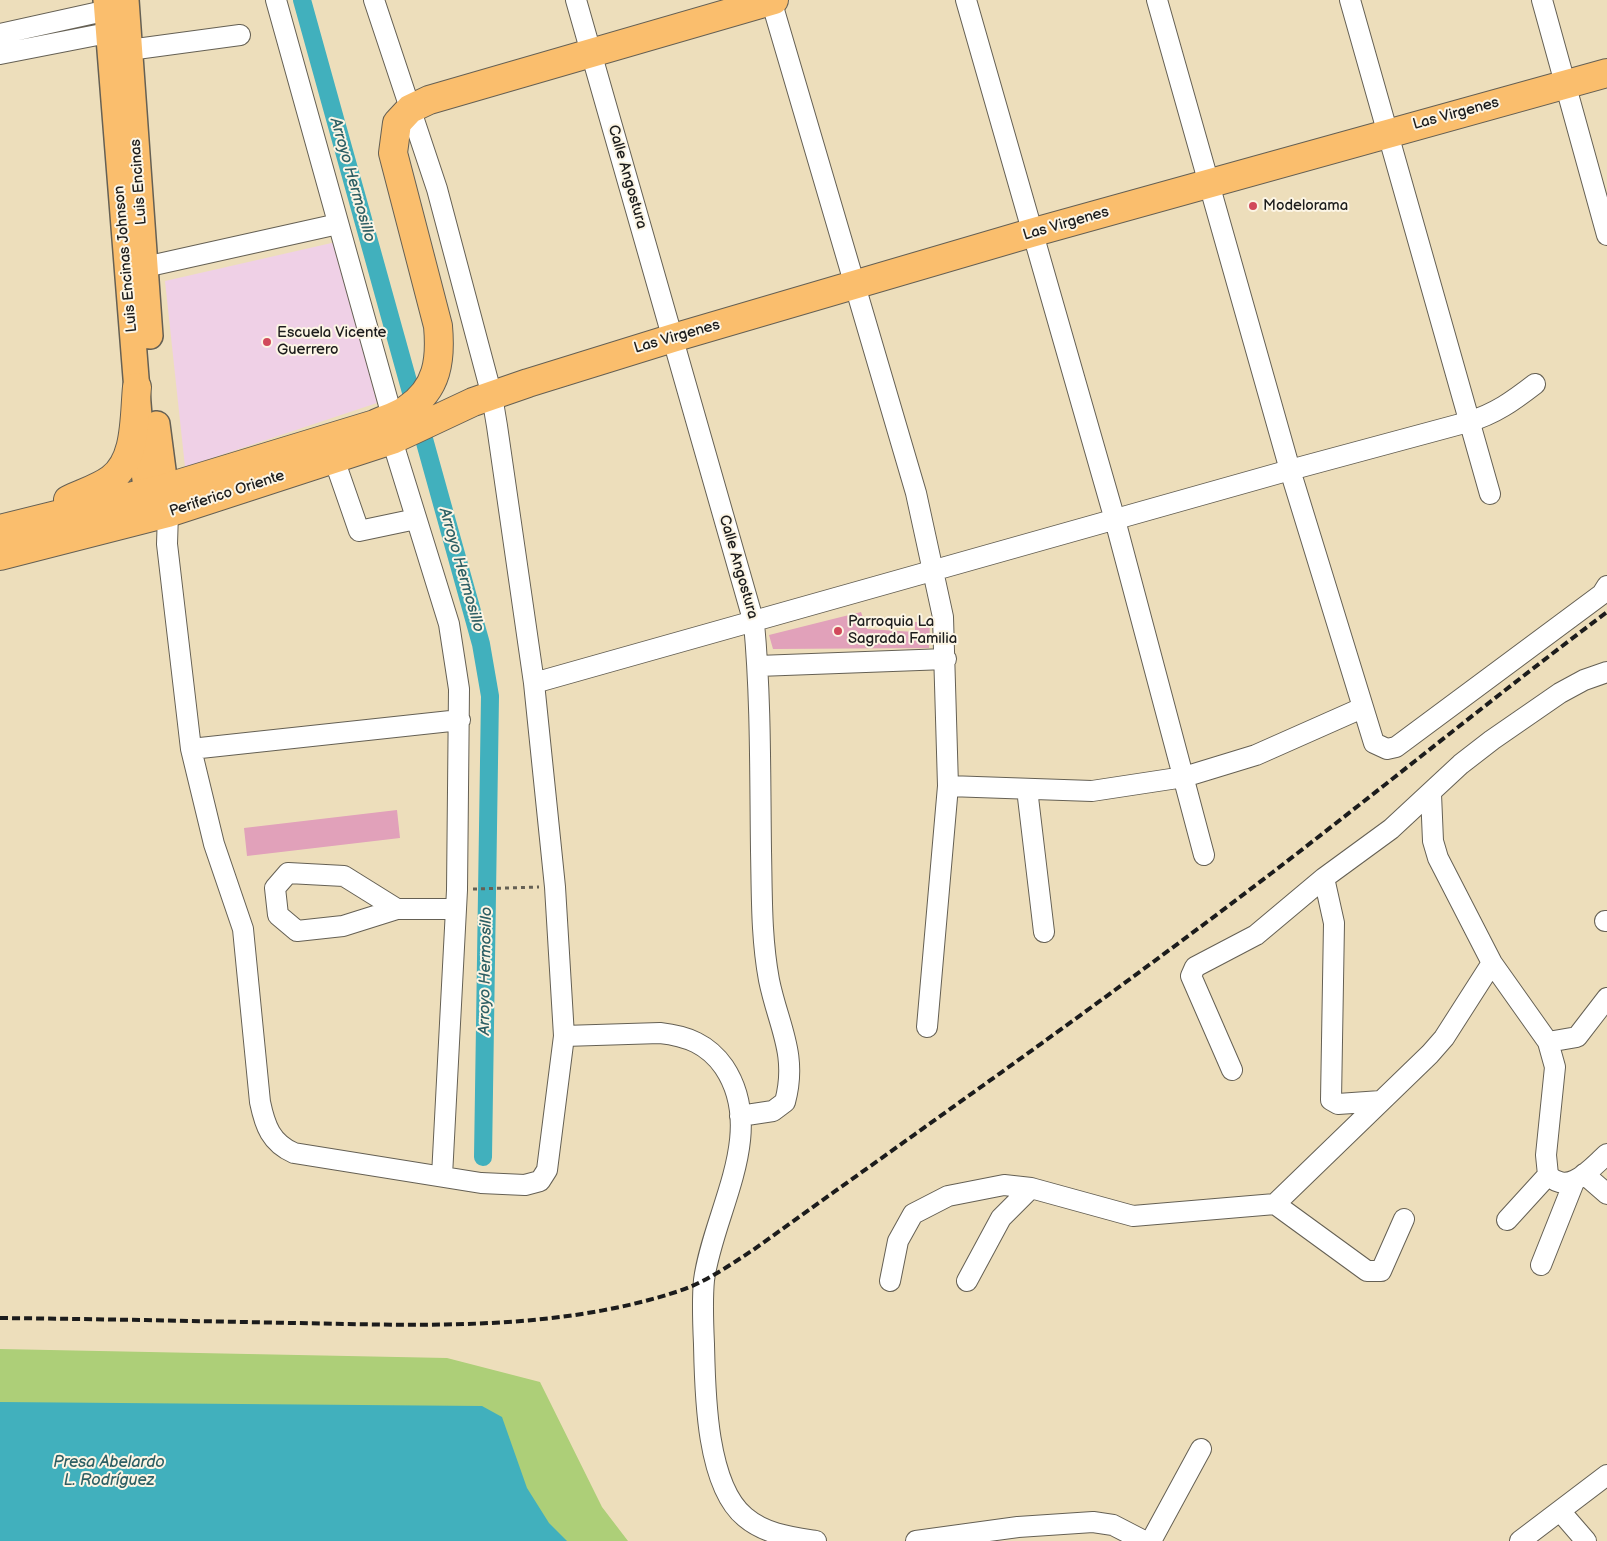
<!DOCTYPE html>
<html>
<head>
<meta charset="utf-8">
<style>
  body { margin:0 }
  canvas { display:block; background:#eddebb }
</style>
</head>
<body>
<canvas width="1607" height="1541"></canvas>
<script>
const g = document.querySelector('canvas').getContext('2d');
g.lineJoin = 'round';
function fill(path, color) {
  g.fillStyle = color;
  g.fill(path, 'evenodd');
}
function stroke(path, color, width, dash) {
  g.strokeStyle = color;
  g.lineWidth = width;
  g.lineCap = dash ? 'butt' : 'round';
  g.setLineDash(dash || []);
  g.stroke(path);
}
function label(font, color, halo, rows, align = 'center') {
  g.font = font + ' "Balsamiq Sans",sans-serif';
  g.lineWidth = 4;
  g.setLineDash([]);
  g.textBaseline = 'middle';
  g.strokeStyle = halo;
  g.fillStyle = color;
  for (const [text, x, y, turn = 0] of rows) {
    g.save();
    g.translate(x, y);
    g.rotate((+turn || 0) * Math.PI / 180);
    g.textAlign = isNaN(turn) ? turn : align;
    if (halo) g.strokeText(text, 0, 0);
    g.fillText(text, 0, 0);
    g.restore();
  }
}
fill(new Path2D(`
  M336,242l41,161 -192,64 -20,-186z`), '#efd0e6');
fill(new Path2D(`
  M0,1349l447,9 93,24 62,125 26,34h-628z`), '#adcf78');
fill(new Path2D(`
  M0,1402l482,4 20,11 25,71 22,35 18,18h-567z`), '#41b0bd');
stroke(new Path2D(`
  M302,0l179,644 9,52 -7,461`), '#41b0bd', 18);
fill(new Path2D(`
  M861,612l6,17 48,3v-10h15l-1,26 -156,1 -4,-14z
  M397,810l3,28 -153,18 -3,-28z`), '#e1a1ba');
const minor = new Path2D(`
  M276,0l116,416
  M576,0l178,623c7,75 6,152 7,228 1,43 0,86 8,129 9,45 29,74 16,122l-12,9 -33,5
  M771,0l145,493 27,124 5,169 -21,241
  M966,0l149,520 89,335
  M1157,0l133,470 84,273 13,6 9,-2 206,-153 5,-8
  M1350,0l140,494
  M1542,0l65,235
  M0,34l122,-27
  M129,50l111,-15
  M0,54l123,-24
  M145,267l193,-43
  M392,440l57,184 10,65 -2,201 -15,286
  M334,459l25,72 57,-12
  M168,513l-1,31 24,205 23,95 29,85 17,173c5,24 11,41 34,51l187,30 44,2 15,-4 7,-11 17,-134 -9,-149 -21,-204 -37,-257 -5,-30 -55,-207 -63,-189
  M758,666l188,-7
  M534,683l756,-213 178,-48c27,-8 45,-21 67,-38
  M191,749l269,-29
  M948,786l144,5 92,-14 72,-22 106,-47
  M1027,789l17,143
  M1431,794l2,47 5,17 54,105 56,79 7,25 -9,88 2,20c21,21 42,-6 59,-21
  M1324,878l10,45 -3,177 7,4 43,-3
  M397,909l-53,-33 -56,-3 -13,15 3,27 19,16 46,-5 54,-17h59
  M1605,921h2
  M564,1036l96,-3c27,3 48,11 64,34 44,66 -11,145 -20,213 -2,21 -1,43 0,64 1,47 2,141 41,173 20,17 45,20 71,24
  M1548,1042l29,-5 30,-39
  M1232,1070l-41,-94 4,-9 61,-32 68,-57 67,-49 70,-65 31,-24 68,-47 24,-13 23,-8
  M1584,1174l23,20
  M1275,1204l155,-150 14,-16 48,-75
  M1507,1220l41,-45
  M1541,1265l33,-83
  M890,1281l8,-40 15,-27 35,-18 56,-11 27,3 102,28 142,-12 92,67h14l23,-52
  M967,1281l34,-63 30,-30
  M1560,1511l26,30
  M916,1541l102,-14 75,-5 20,3 31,16
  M1151,1541l50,-92
  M1520,1541l87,-66`);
const major = new Path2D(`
  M106,0l37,466 7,47
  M126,0l24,336
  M157,424l11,84`);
const highway = new Path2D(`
  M68,500c14,-7 31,-12 43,-21 26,-19 23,-62 26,-92
  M0,529l165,-41 210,-64c10,-5 23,-8 32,-15 31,-20 34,-50 31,-83l-45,-173 4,-30 13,-14 19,-9 345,-100
  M0,556l168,-43 224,-73 81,-38 55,-19 145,-45 358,-105 576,-160`);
stroke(minor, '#656054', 22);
stroke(major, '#656054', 28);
stroke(highway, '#656054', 30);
stroke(new Path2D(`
  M473,889l66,-2`), '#656054', 3, [4, 4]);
stroke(minor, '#fff', 20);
stroke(major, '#fabe6d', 25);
stroke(highway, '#fabe6d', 28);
stroke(new Path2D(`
  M0,1318c98,1 195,3 293,5 128,2 262,9 386,-32 27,-9 51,-26 74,-41 174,-125 350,-248 520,-378 112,-86 221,-175 334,-260`), '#1c1c1c', 4, [8, 4]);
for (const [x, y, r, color] of [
  [1253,206,5,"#d1495b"],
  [267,342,5,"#d1495b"],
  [838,631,5,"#d1495b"]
]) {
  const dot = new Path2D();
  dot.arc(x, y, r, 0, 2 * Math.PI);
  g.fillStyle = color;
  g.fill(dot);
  stroke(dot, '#fcf5e5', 2);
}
label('15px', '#1c1c1c', '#fcf5e5', [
  ["Las Virgenes",1456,114,-15],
  ["Calle Angostura",627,177,74],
  ["Luis Encinas",139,182,-94],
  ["Las Virgenes",1066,224,-16],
  ["Luis Encinas Johnson",126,259,-95],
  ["Las Virgenes",677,337,-16],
  ["Periferico Oriente",227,494,-18],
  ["Calle Angostura",738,567,74]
]);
label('15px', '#1c1c1c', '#fcf5e5', [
  ["Modelorama",1263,206],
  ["Escuela Vicente",277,333],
  ["Guerrero",277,350],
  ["Parroquia La",848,622],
  ["Sagrada Familia",848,639]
], 'left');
label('italic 16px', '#2d5f64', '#fcf5e5', [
  ["Arroyo Hermosillo",352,180,74],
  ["Arroyo Hermosillo",461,570,74],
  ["Arroyo Hermosillo",486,971,-89],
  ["Presa Abelardo",109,1463],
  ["L. Rodríguez",109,1481]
]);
</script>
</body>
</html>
